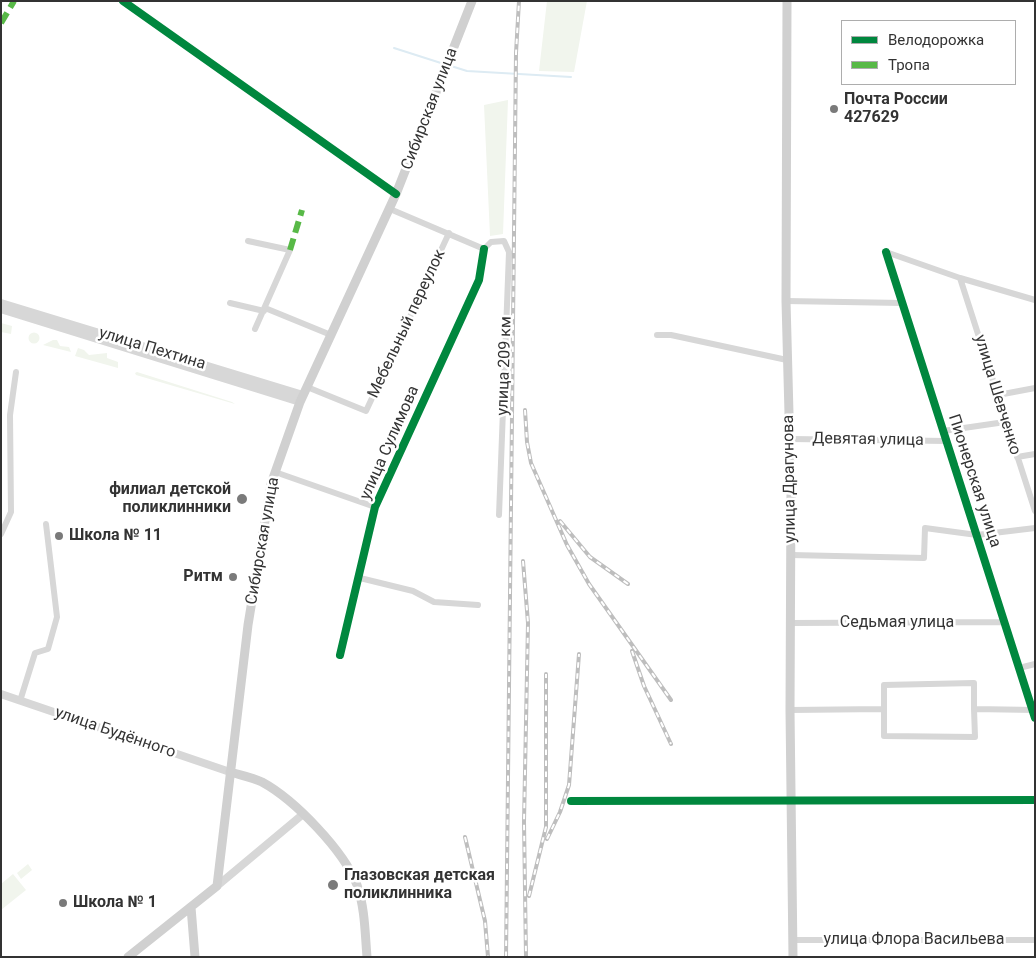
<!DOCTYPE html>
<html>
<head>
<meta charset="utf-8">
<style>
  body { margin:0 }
  #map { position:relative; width:1036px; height:958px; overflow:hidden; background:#fff; font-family:Roboto,sans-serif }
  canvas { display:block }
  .frame { position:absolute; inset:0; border:2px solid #333; pointer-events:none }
  .legend { position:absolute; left:841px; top:20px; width:175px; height:65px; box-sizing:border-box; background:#fff; border:1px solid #adadad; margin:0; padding:6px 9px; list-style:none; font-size:15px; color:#333 }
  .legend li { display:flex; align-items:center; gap:10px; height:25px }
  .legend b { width:25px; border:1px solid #adadad }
</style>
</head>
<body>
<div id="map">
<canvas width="1036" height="958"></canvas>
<div class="frame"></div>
<ul class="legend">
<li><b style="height:6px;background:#00873e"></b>Велодорожка</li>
<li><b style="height:6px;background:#58b947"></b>Тропа</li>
</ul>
</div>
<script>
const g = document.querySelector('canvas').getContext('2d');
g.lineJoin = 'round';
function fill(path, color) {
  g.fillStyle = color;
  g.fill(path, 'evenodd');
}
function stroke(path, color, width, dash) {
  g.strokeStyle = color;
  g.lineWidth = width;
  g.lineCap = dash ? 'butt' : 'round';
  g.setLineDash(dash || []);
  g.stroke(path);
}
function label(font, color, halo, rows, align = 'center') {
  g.font = font + ' Roboto,sans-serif';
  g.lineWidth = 5;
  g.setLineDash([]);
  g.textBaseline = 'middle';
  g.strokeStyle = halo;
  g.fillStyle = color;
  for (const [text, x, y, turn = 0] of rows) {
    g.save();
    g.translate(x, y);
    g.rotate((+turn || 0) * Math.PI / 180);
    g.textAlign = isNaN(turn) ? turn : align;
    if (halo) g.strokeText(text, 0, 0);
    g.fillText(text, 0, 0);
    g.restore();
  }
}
fill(new Path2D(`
  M547,1h40l-13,71 -35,-1z
  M508,100l-5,134 -13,2 -6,-131z
  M1,323l11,3 -1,8 -10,-2z
  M28.5 338a5.5 5.5 0 1 1 11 0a5.5 5.5 0 1 1-11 0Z
  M53,340h4l3,6 9,1 2,5 -28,-7z
  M78,348l6,2 5,5 18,-2v5l11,4v6l-43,-12z
  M137,372l95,30 3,2 -99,-29 -1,-2z
  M28,864l4,6 -11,9 -4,-6z
  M13,874l13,16 -25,20v-26z`), '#f1f5ed');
stroke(new Path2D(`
  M394,48l50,16
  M451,66l16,5 104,6`), '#ddebf3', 2);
stroke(new Path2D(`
  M123,1l273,193
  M390,209l94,40
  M248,241l42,9 -35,79
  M484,249l7,-7 13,-1 5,11 -10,263
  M886,252l149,466
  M886,252l74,26 75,22
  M960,278l75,233
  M786,301l116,2
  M230,303l34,8
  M265,308l66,27
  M657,335h14l116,25
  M307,387l59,24 83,-178
  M998,395l37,-7
  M943,431l62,-9
  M790,439l157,2
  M1017,457l18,-3
  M275,472l100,35
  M1,534l10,-22 -1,-97 6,-43
  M791,555l133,3 1,-30 52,7 58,-7
  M360,578l53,13 21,11 44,3
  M791,623l213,-1
  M340,655l35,-148 104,-227 5,-31
  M1019,668l16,-4
  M20,701l15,-48 13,-4 9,-32 -11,-93
  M884,709v-24l90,-2v26
  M790,710l94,-1v27l91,1 -1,-28 61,1
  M571,801l464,-1
  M793,940h242`), '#d7d7d7', 6);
stroke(new Path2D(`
  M1,303l302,92
  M1,309l299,93
  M1,694l229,78
  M217,886l85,-71`), '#d7d7d7', 8);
stroke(new Path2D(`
  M787,1l-1,300 5,188 -1,221 3,247
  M230,772c10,3 22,5 32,10 33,18 82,69 95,103 8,23 8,48 10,72
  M191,907l4,50
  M128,957l89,-71 31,-261 23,-141 29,-82 96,-208 76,-193`), '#d0d0d0', 9);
const rail = new Path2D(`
  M525,410l2,32 4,21 36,82 22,39 82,116
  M560,521l30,36 38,27
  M523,561l5,62 -4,199 2,135
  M632,651l12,35 27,58
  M465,837l20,84 3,36
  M547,839l13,-27 9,-27 10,-131
  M529,896l17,-69v-153
  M506,957l10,-904 3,-52`);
stroke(rail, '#bebebe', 4);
stroke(rail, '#fff', 2, [5.5]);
stroke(new Path2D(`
  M1,23l13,-22
  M290,250l12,-40`), '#58b947', 6, [12, 6]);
stroke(new Path2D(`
  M123,1l273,193
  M886,252l149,466
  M340,655l35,-148 104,-227 5,-31
  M571,801l464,-1`), '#00873e', 8);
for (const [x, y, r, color] of [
  [834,109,5,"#7a7a7a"],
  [242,499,6,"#7a7a7a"],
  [59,536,5,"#7a7a7a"],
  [233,577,5,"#7a7a7a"],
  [333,885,6,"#7a7a7a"],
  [63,903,5,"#7a7a7a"]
]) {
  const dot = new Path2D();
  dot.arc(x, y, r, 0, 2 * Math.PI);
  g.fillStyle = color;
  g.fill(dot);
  stroke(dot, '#fff', 2);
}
label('bold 16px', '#333', '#fff', [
  ["Почта России",844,100],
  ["427629",844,118],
  ["филиал детской",231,490,"right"],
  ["поликлинники",231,508,"right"],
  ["Школа № 11",69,536],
  ["Ритм",223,577,"right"],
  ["Глазовская детская",344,876],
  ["поликлинника",344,894],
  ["Школа № 1",73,903]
], 'left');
label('16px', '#333', '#fff', [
  ["Сибирская улица",430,109,-69],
  ["Мебельный переулок",407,324,-65],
  ["улица Пехтина",152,349,17],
  ["улица 209 км",505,366,-88],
  ["улица Шевченко",997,395,73],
  ["Девятая улица",868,440,1],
  ["улица Сулимова",390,443,-66],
  ["улица Драгунова",790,479,-91],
  ["Пионерская улица",974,481,72],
  ["Сибирская улица",263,541,-80],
  ["Седьмая улица",897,623],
  ["улица Будённого",115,733,19],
  ["улица Флора Васильева",914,940]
]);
</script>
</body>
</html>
